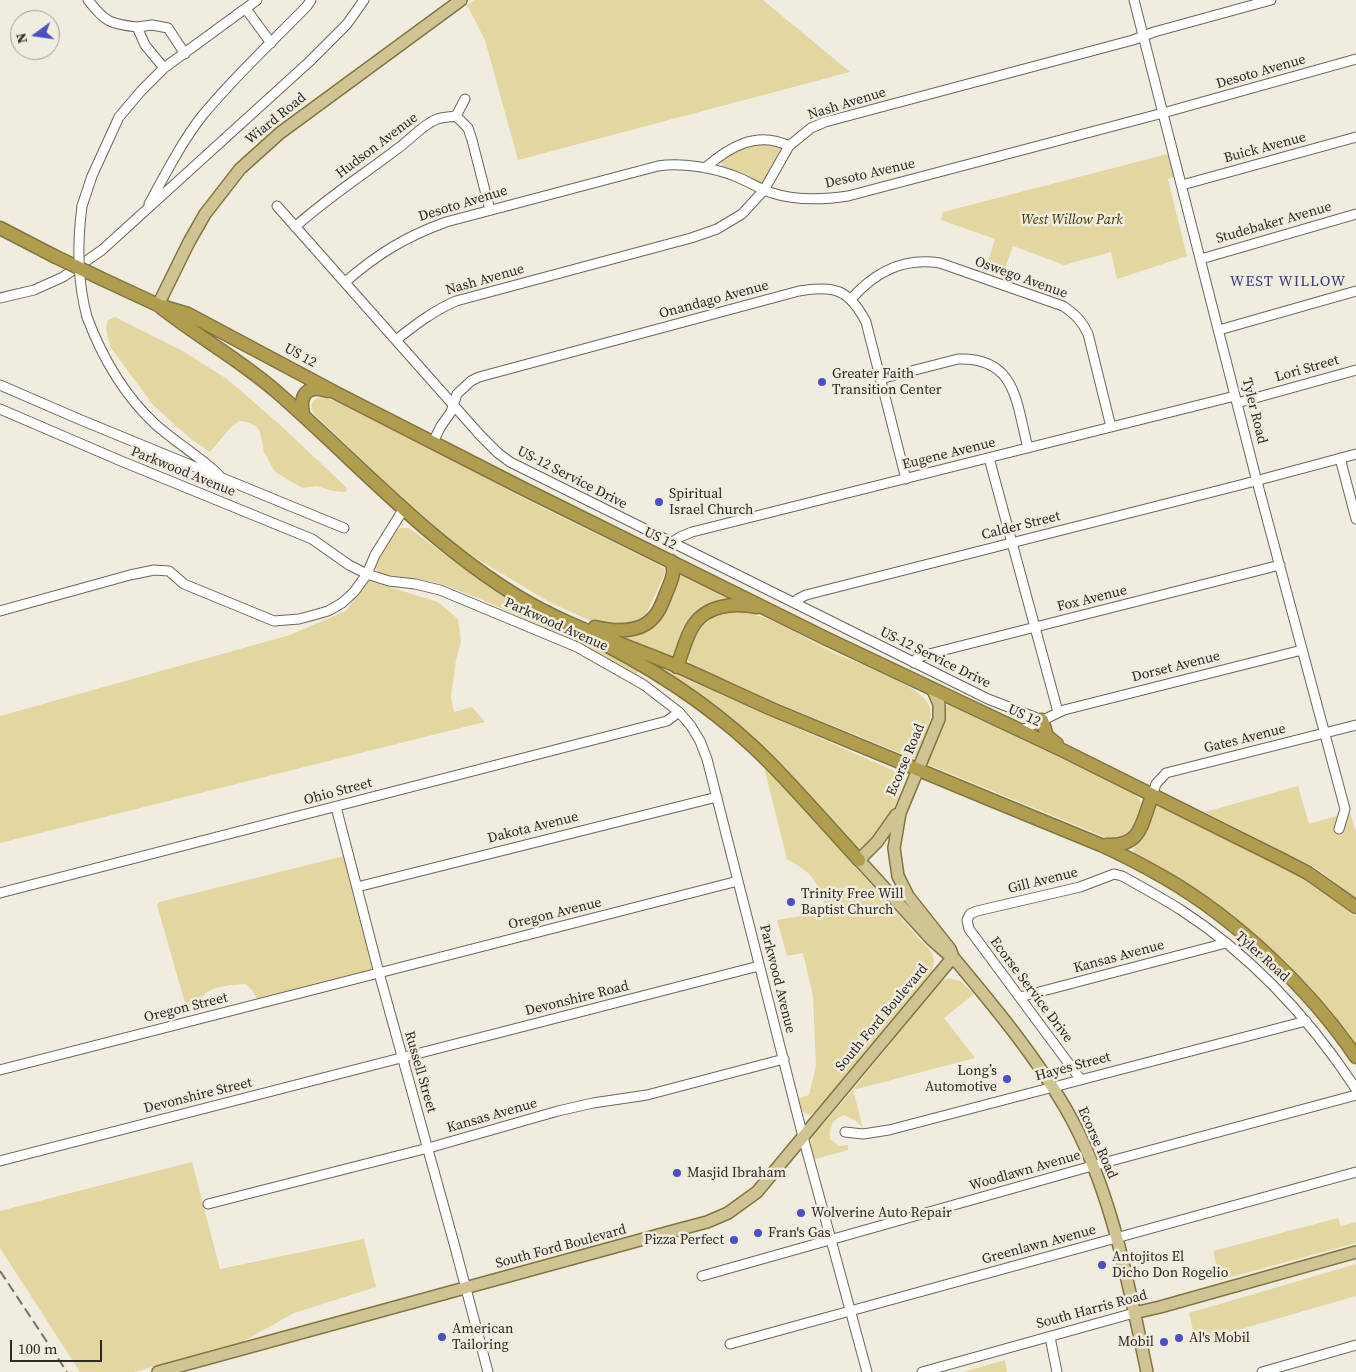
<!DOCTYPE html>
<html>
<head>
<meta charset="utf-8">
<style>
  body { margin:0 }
  #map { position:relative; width:1356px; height:1372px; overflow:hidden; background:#f0ecdf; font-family:"Source Serif 4",serif }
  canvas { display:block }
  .north { position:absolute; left:10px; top:10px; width:50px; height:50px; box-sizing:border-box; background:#f0ecdf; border:1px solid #a29e95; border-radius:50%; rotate:256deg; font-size:14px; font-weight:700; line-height:20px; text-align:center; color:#2c2a25 }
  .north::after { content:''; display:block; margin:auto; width:18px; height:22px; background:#4a4fc5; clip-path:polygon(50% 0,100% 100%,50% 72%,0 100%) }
  .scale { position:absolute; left:10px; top:1340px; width:92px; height:22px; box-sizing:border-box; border:2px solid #2c2a25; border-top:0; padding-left:6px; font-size:15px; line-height:18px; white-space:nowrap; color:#2c2a25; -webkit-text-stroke:4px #f0ecdf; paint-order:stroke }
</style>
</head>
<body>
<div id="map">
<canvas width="1356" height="1372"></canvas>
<div class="north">N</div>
<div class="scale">100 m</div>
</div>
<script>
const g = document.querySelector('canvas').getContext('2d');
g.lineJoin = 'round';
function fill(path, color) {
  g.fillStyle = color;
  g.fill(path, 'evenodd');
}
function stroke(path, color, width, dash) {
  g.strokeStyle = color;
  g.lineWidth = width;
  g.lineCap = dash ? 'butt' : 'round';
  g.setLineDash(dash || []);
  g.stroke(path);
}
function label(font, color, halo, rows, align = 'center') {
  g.font = font + ' "Source Serif 4",serif';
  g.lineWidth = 5;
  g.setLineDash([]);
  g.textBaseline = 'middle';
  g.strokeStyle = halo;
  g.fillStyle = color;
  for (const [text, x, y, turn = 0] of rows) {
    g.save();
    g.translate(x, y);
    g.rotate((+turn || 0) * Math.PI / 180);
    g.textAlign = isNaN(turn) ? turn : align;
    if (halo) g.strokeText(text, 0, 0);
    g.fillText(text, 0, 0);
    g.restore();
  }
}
fill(new Path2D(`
  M475,0h288l87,72 -332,88 -33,-120 -18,-35z
  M758,144l22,2v5l-16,31 -4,1 -37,-17 -3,-4c5,-12 26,-15 38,-18z
  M1168,154l7,23 -7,2 19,77 -70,23 -6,-27 -47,13 -51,-19 -10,28 -17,-6 9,-29 -54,-19 2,-8z
  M115,317l68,34 44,28 51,44 69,65 -1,4 -13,-1 -16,-5 -15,2 -27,-16 -11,-20 -4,-20 -4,-6 -9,-4 -8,-1 -8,6 -21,25 -19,-13 -38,-34 -42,-57 -4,-14 -1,-8 2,-6z
  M321,397l14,4 102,50 82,45 140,69 5,4 1,4 -19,41 -11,7 -19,4 -23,-3 -42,-19 -87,-52 -57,-48 -93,-89c-5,-9 -2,-15 7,-17z
  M400,528h9l7,5c31,23 63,48 97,69 40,25 84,44 126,66l-3,9c-62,-32 -127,-70 -193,-92 -21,-7 -43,-7 -64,-12l-4,-6v-3l17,-29z
  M680,573l57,26c-12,2 -28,3 -38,11 -11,9 -19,36 -24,50l-56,-24 44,-26z
  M367,580l71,22 20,17 3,23 -5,18 -5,37 3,15 18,-5 13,15 -485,121v-127l290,-81 56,-24z
  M738,612c36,3 66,27 98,42 21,9 84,31 93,51 7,14 -9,41 -14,54l-209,-85c-5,-3 -16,-7 -18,-14 -2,-4 2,-10 4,-14 10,-25 19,-32 46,-34z
  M654,665l238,105c25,21 -17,67 -33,83l-179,-171z
  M947,704l185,88 8,8 1,11 -12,27 -17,2 -185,-76 17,-39z
  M763,763l169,190 2,9 -3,10 -115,139 -7,4 -7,-4 -5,-12 12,-4 7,-29 -3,-70 -10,-43 -16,3 -10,-36 42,-7 1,-6 5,-1c-11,-30 -11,-31 -38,-47z
  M1298,786l11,38 41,-12 6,21v66l-40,-31 -111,-56z
  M1155,804l151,75 32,22 18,16v130l-25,-33 -158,-137 -39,-24 -1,-4 6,-6z
  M344,856l29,115 -115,29 -6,-10 -6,-6c-12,1 -26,1 -37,7 -7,3 -7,10 -19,15l-5,-3 -28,-98 2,-3z
  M948,978l12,3 14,13 -30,24 31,40 -122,32 10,38 -7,-7 -12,-6c-12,5 -15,11 -14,24l9,7 9,-1v5l-36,10 -2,-13 2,-10 41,-47 86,-107z
  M192,1162l28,107 144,-30 12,48 -82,26 -54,30 -106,29h-54l-80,-124v-37z
  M1338,1218l3,8 15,-4v21l-136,37 -7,-29z
  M1356,1264v32l-160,46 -7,-29z
  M1005,1360l2,12h-44z`), '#e4d6a0');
const minor = new Path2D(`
  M88,0c17,22 22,24 49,27l8,18 19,23
  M1134,0l121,474 90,335 -6,20
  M246,9l25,34
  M137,27l15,-2 16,3 17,26
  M456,116l9,-17
  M705,168c24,-21 52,-38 84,-22
  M1182,185l174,-48
  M149,204c16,-29 32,-61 53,-88 32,-39 70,-74 105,-110l4,-6
  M82,206l10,-30 27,-59 22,-26 23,-23 93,-68
  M277,206l203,229 18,18 12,9 478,237 54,21
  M295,227c32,-29 68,-52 102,-78 13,-9 25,-24 40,-30 7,-2 13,-2 19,-3l12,12 4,12 18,70
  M1201,259l155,-45
  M345,282c34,-29 60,-45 101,-60l212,-56c24,-4 57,2 79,11 12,5 23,12 35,16 25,8 50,7 76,3l315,-83 193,-54
  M0,298l34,-8 29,-13 39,-27 207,-188 38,-38 17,-24
  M851,299c24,-27 52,-42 89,-36l123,43c12,8 19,15 25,28l23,93
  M87,317c15,40 36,77 68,107 20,18 44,32 64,51
  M1219,330l137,-39
  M396,340c19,-15 37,-29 60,-39l235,-63 26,-9 25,-15 22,-24 25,-44 22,-18 14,-6 308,-82 21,-8 117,-32
  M880,379l78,-20c59,-2 58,44 70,89
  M0,385l81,35 263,108
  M1237,403l119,-33
  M0,409l121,52 191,78 37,26 18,9 22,7 26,3 25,6 137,57 67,38 35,27 12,14 9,15 7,18 96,378 64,235
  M433,442l8,-16 10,-14 6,-18 14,-13 8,-4 320,-86c35,-6 50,-2 67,31l40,157
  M989,458l69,254
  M1340,458l16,61
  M671,543l9,-6 12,-5 543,-136
  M795,603l3,-4 8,-4 438,-111 112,-30
  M0,611l130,-36 24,-5 15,1 15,13 90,37 25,-2 15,-4 14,-4 14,-8 12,-11 13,-18 8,-19 28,-45
  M914,663l3,-5 8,-3 355,-90
  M1020,731l44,-21 238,-60
  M1152,796l4,-12 10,-11 190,-48
  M336,807l43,166 76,274 33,125
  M357,887l360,-90
  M0,893l667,-172 12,-9
  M1020,997l206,-54
  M0,1070l738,-189
  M1081,1080l-112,-151 -2,-9 3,-6 7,-3 103,-24 34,-13 8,2c20,11 40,22 59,34 71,46 129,109 175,179
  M845,1132l18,2 26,-4 417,-109
  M0,1161l759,-195
  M208,1204l224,-57 126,-36 35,-8 54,-8 137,-36
  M702,1276l390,-110 264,-71
  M1050,1337l7,35
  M730,1344l626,-172
  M922,1372l212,-59
  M1262,1372l94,-27`);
const major = new Path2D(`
  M158,305l31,-63 16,-28 35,-45 40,-36 181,-133
  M933,690l6,14v15l-39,94 -4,2 -19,27 -18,18 73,80 17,15
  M900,813l-6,35 4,28 10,20 42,53 3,8c40,48 81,97 113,152 46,80 62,174 81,263
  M1134,1313l26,-6 196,-55
  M158,1372l515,-141 34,-9 21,-9 29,-21 196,-235`);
const highway = new Path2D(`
  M0,228l54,28
  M102,279l56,26 30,9 150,80 186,95 303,150 237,112 217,108 27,14 48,34
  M158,305c38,31 83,55 120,88 79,69 149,148 239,203 50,31 108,48 162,71 32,14 63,29 95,43 109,46 218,90 327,135 22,10 43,21 64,33 71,41 145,111 191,179
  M303,414c-4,-20 5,-30 25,-23
  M595,627c21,5 48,7 62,-14 4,-6 7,-14 10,-22 4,-10 9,-19 4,-30
  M604,644c60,31 119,71 167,120 30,31 59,64 88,96
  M677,667c10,-28 13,-53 44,-60 12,-3 25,-2 36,0
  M1042,720l5,16 10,8
  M1106,845c36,2 35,-21 46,-49`);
stroke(minor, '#69665a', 11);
stroke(major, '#827540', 14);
stroke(highway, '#827540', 15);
stroke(minor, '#fff', 9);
stroke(major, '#d0c495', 11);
stroke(highway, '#b19d4e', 12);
stroke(new Path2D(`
  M0,1271l67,101`), '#75726a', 2, [10, 5]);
const minorBridge = new Path2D(`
  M82,206c-5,38 -5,74 5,111`);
const highwayBridge = new Path2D(`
  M54,256l48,23`);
stroke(minorBridge, '#69665a', 11, []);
stroke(highwayBridge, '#827540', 15, []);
stroke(minorBridge, '#fff', 9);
stroke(highwayBridge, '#b19d4e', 12);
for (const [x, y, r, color] of [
  [822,382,5,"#4a4fc5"],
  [659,502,5,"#4a4fc5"],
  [791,902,5,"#4a4fc5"],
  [1007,1079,5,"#4a4fc5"],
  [677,1173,5,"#4a4fc5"],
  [801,1213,5,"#4a4fc5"],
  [758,1233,5,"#4a4fc5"],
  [734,1240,5,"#4a4fc5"],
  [1102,1265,5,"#4a4fc5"],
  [442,1337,5,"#4a4fc5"],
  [1179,1338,5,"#4a4fc5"],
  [1164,1342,5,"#4a4fc5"]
]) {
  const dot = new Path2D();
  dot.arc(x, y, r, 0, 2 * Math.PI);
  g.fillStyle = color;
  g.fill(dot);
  stroke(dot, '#f0ecdf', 2);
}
label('14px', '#2c2a25', '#f0ecdf', [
  ["Desoto Avenue",1261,72,-16],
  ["Nash Avenue",847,104,-17],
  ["Wiard Road",276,119,-39],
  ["Hudson Avenue",377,146,-37],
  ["Buick Avenue",1265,148,-15],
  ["Desoto Avenue",870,174,-13],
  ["Desoto Avenue",463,204,-17],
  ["Studebaker Avenue",1274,223,-16],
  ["Oswego Avenue",1021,278,20],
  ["Nash Avenue",485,280,-16],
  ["Onandago Avenue",714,300,-15],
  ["US 12",300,356,29],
  ["Lori Street",1307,369,-16],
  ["Tyler Road",1254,411,76],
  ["Eugene Avenue",949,454,-14],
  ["Parkwood Avenue",183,472,22],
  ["US-12 Service Drive",572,478,27],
  ["Calder Street",1021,526,-14],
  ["US 12",660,539,26],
  ["Fox Avenue",1092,599,-14],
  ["Parkwood Avenue",556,625,24],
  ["US-12 Service Drive",935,658,26],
  ["Dorset Avenue",1176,667,-14],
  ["US 12",1024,716,25],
  ["Gates Avenue",1245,739,-14],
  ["Ecorse Road",906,760,-67],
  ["Ohio Street",338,792,-15],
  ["Dakota Avenue",533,828,-14],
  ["Gill Avenue",1043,881,-14],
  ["Oregon Avenue",555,914,-14],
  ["Kansas Avenue",1119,957,-15],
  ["Tyler Road",1262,957,42],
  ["Parkwood Avenue",777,979,76],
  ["Ecorse Service Drive",1031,990,53],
  ["Devonshire Road",577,999,-14],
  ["Oregon Street",186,1008,-14],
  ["South Ford Boulevard",882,1018,-50],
  ["Hayes Street",1073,1067,-15],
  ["Russell Street",420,1072,74],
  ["Devonshire Street",198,1096,-14],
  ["Kansas Avenue",492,1116,-16],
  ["Ecorse Road",1097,1143,66],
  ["Woodlawn Avenue",1025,1171,-16],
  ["Greenlawn Avenue",1039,1245,-15],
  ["South Ford Boulevard",561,1247,-15],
  ["South Harris Road",1092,1310,-15]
]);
label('italic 14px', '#423600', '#f0ecdf', [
  ["West Willow Park",1072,220]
]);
label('14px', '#2c2a25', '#f0ecdf', [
  ["Greater Faith",832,374],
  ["Transition Center",832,390],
  ["Spiritual",669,494],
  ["Israel Church",669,510],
  ["Trinity Free Will",801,894],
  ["Baptist Church",801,910],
  ["Long’s",997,1071,"right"],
  ["Automotive",997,1087,"right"],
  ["Masjid Ibraham",687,1173],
  ["Wolverine Auto Repair",811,1213],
  ["Fran's Gas",768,1233],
  ["Pizza Perfect",724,1240,"right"],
  ["Antojitos El",1112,1257],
  ["Dicho Don Rogelio",1112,1273],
  ["American",452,1329],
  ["Tailoring",452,1345],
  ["Al's Mobil",1189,1338],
  ["Mobil",1154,1342,"right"]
], 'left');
g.letterSpacing = '1px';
label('15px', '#373e79', '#f0ecdf', [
  ["WEST WILLOW",1288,282]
]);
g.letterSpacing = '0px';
</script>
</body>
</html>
